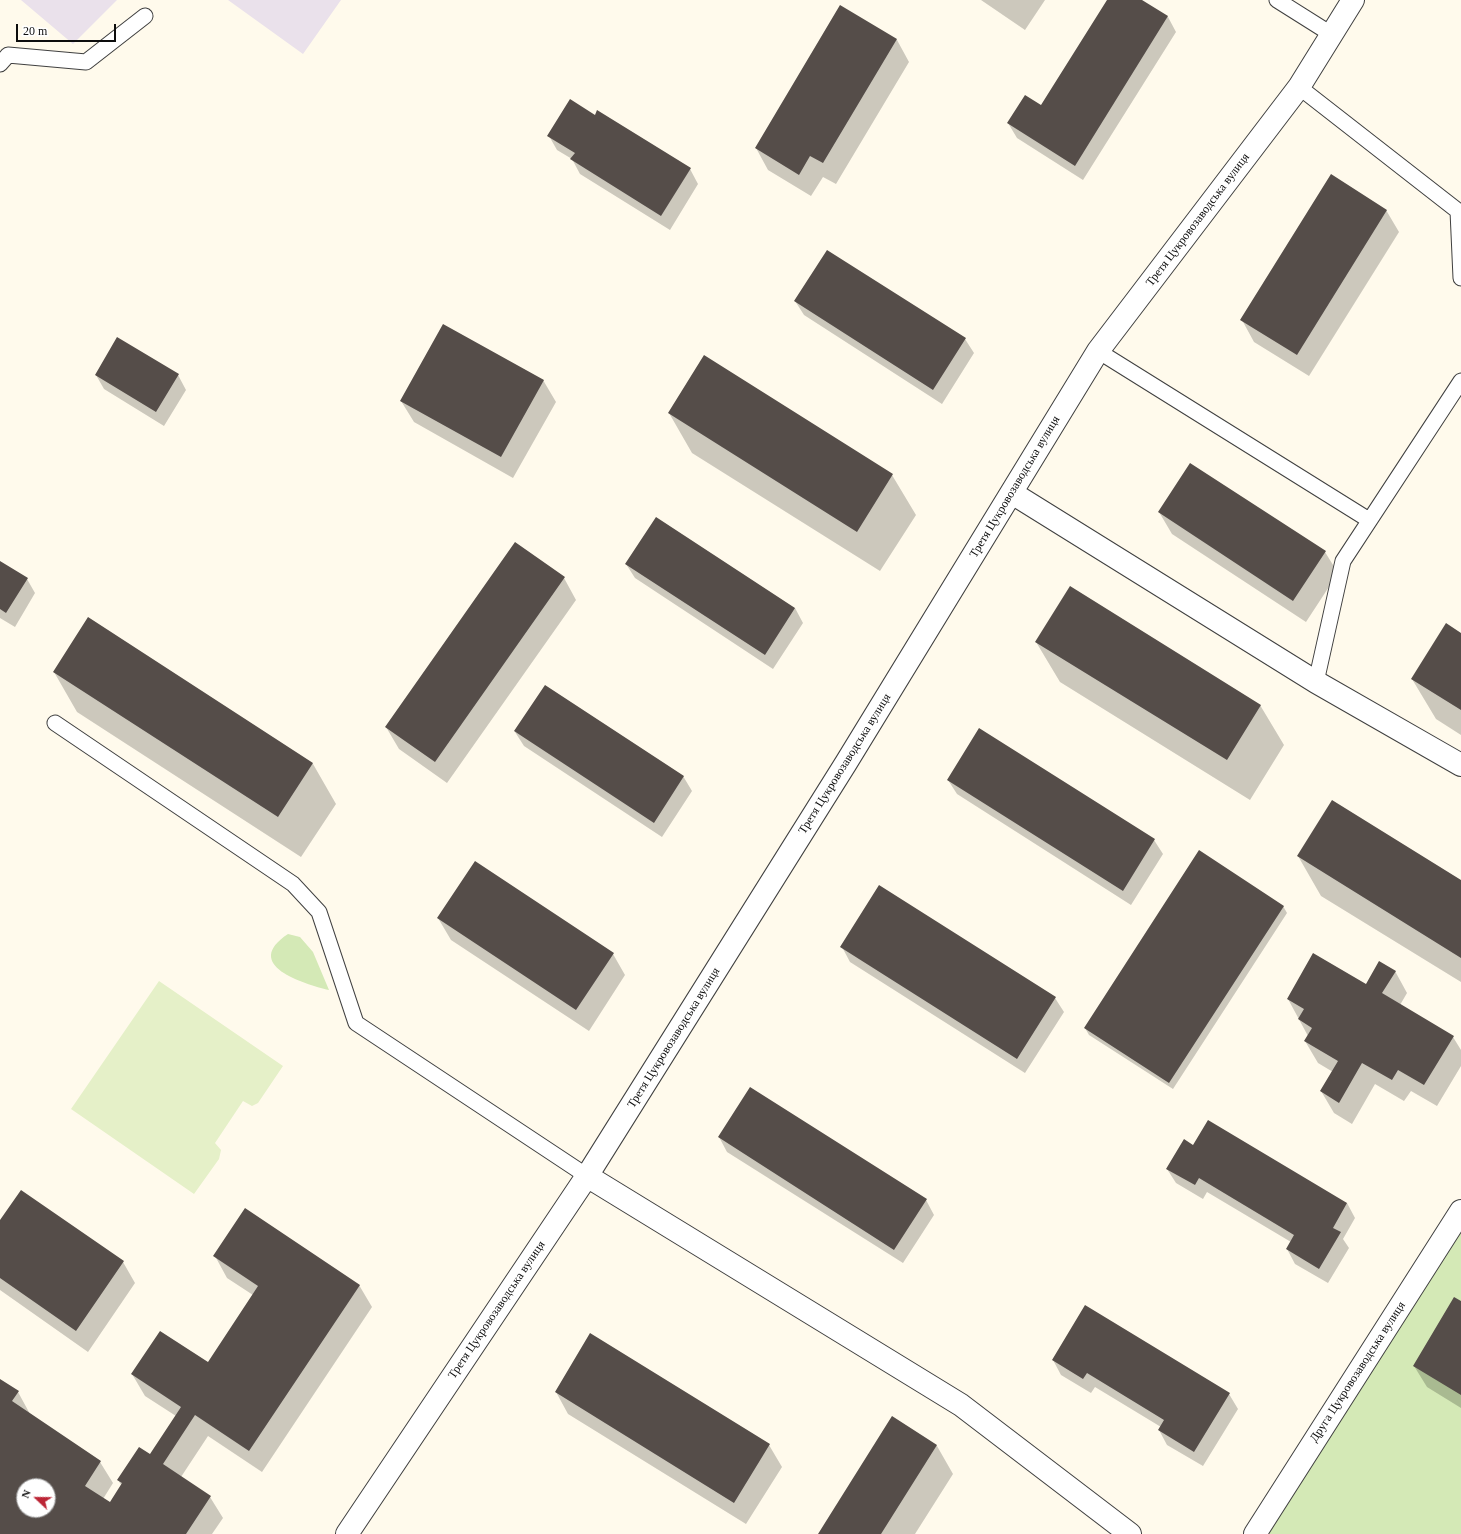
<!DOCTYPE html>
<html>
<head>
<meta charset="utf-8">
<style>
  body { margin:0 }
  #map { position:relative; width:1461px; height:1534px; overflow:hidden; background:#fffaec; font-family:Georgia,serif }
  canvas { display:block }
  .north { position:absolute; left:16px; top:1478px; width:40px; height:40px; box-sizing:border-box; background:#fff; border:1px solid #9e9e9e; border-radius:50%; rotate:292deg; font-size:11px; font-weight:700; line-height:16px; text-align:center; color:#0d0d0d }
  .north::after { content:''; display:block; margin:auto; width:14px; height:18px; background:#bc2536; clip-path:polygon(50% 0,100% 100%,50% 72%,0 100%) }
  .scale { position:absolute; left:16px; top:24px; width:100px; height:18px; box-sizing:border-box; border:2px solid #0d0d0d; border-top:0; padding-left:5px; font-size:12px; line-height:14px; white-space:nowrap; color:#0d0d0d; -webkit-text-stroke:3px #fff; paint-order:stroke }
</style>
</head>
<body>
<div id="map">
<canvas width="1461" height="1534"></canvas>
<div class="north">N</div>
<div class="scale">20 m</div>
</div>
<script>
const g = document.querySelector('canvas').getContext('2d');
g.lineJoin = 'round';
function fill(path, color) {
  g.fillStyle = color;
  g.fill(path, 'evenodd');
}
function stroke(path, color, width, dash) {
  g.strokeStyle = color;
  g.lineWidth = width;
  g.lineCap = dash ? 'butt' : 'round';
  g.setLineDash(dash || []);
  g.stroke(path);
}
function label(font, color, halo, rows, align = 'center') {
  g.font = font + ' Georgia,serif';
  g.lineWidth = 4;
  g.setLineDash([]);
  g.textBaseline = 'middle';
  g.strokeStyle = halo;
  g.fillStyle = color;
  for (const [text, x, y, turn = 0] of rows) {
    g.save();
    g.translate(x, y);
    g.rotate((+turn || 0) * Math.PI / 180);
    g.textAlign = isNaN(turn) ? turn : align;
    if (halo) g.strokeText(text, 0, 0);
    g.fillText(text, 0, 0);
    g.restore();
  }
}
fill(new Path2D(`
  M21,0h96l-44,44z
  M228,0h113l-38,54z`), '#eae1eb');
fill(new Path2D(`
  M288,934l12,3 13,15 16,38c-25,-6 -88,-25 -41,-56z
  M1461,1211v323h-206z`), '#d4e9b6');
fill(new Path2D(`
  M159,981l124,85 -25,37 -6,3 -9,-5 -28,42 6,7 -2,9 -25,35 -123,-85z`), '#e5f0c8');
fill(new Path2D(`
  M981,0h64l-20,30z
  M1108,0h32l28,17 8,15 -93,148 -66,-42 -9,-15 34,-17z
  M840,7l57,33 12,22 -73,122 -13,-7 -12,19 -43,-26 -12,-22z
  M595,116l95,53 8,15 -28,46 -90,-56 -8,-15 -15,-9 -8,-14z
  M1386,210l13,22 -90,144 -55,-34 -12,-22z
  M795,301l170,38 9,14 -32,51 -138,-89z
  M96,375h82l8,15 -22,36 -60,-37z
  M543,380l13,22 -43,76 -99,-56 -13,-21z
  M669,413l223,62 24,40 -36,56 -188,-118z
  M1159,512l166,40 13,21 -32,49 -134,-88z
  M0,563l27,16 8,14 -20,34 -15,-9z
  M626,564l169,44 8,15 -30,46 -138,-91z
  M564,578l12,22 -129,183 -48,-34 -13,-22z
  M89,619l224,145 23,40 -35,53 -224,-145 -23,-40z
  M1461,634v101l-25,-16 -24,-40z
  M1036,642l224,63 24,40 -34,55 -190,-118z
  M515,732l168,44 9,15 -30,46 -138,-91z
  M948,780l206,60 9,14 -32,51 -174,-111z
  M1298,856l163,26v100l-140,-86z
  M1283,906l4,7 -114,176 -84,-54 -4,-7z
  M438,918l175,36 12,21 -36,56 -138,-91z
  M842,947l213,51 9,14 -39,61 -175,-111z
  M1395,971l12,22 -7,12 53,32 8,13v16l-24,40 -26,-15 -7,10 -29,-17 -23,40 -18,-11 -13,-22 12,-19 -15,-9 -13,-22 3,-5 -20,-37 78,-14z
  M719,1137l207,63 8,15 -31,48 -176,-111z
  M1194,1146l153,57 8,15 -12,21 6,9 -21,35 -33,-19 -8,-15 4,-7 -84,-50 -4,7 -27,-16 -9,-14z
  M0,1222l123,40 12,21 -47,69 -88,-62z
  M215,1256l144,29 13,22 -110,165 -54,-36 -27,41 29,20 13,21 -11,16h-212v-154l18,12 12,22 70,48 13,21 -10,16 7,5 12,-18 -4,-6 32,-24 26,-40 -31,-20 -13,-22 76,-10 45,-69 -26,-17zM24,1486h24v24h-24z
  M1461,1302v106l-34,-21 -13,-21z
  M1086,1307l143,87 9,15 -35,57 -36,-21 -8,-15 2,-3 -66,-40 -4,6 -30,-18 -8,-15z
  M556,1392l213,53 13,22 -36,57 -178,-110z
  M893,1418l44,28 16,28 -38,60h-96z`), '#0003');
fill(new Path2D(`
  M1107,0h35l26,16 -93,150 -68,-43 18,-28 16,10z
  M840,5l57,34 -74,124 -13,-7 -11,19 -44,-27z
  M570,99l25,16 2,-5 94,58 -30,48 -91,-57 5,-6 -28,-17z
  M1331,174l56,36 -90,145 -57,-35z
  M827,250l139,88 -33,52 -139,-89z
  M443,324l101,56 -43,77 -101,-56z
  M117,337l62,37 -23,38 -61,-37z
  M704,355l189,119 -36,58 -189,-119z
  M1190,463l136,88 -33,50 -135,-89z
  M656,517l139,91 -30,47 -140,-91z
  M515,542l50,35 -130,185 -50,-35z
  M0,561l28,17 -22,35 -6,-4z
  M1070,586l191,119 -34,55 -192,-118z
  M88,617l225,146 -35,54 -225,-145z
  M1446,623l15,10v77l-50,-31z
  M545,685l139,91 -30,47 -140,-92z
  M979,728l176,111 -32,52 -176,-111z
  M1332,800l129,80v78l-164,-102z
  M1199,850l85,56 -115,177 -85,-55z
  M475,861l139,92 -38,57 -139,-92z
  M879,885l177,112 -39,62 -177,-112z
  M1313,953l53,31 13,-23 17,10 -14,22 72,43 -30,49 -26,-15 -6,10 -30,-17 -23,40 -19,-12 18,-30 -34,-20 8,-13 -14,-9 6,-10 -17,-10z
  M750,1087l177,112 -33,51 -176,-113z
  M1208,1120l139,83 -14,25 8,4 -22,37 -33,-20 8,-14 -95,-57 -4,7 -29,-16 18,-30 9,6z
  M21,1190l103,71 -48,70 -76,-53v-58z
  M245,1208l115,77 -111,166 -54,-36 -32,49 48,32 -25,38h-186v-155l19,12 -7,10 89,60 -16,25 25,16 12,-19 -5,-3 22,-33 11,7 31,-47 -50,-33 29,-43 48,31 50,-76 -45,-30zM24,1486h24v24h-24z
  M1454,1297l7,4v94l-48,-29z
  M1085,1305l145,88 -36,59 -36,-22 6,-10 -77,-47 -4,6 -31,-19z
  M590,1333l180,111 -36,59 -179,-111z
  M892,1416l45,29 -56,89h-63z`), '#554d49');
const service = new Path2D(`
  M1277,0l54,34
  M0,64l8,-9 78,7 59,-46
  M1299,87l159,124 3,67
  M1098,351l271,169
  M1316,682l27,-121 118,-180
  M55,723l238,161 26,28 37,111 231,153`);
const minor = new Path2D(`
  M1012,493l304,189 145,83
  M587,1176l374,229 169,129
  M347,1534l240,-358 259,-413 252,-412 201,-264 54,-87
  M1255,1534l206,-323`);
stroke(service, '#404040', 17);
stroke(minor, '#404040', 24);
stroke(service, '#fff', 15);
stroke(minor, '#fff', 22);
label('12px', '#0d0d0d', '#fff', [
  ["Третя Цукровозаводська вулиця",1198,220,-53],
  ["Третя Цукровозаводська вулиця",1015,487,-59],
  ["Третя Цукровозаводська вулиця",845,764,-58],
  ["Третя Цукровозаводська вулиця",674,1038,-58],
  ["Третя Цукровозаводська вулиця",497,1310,-56],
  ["Друга Цукровозаводська вулиця",1358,1372,-57]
]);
</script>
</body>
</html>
